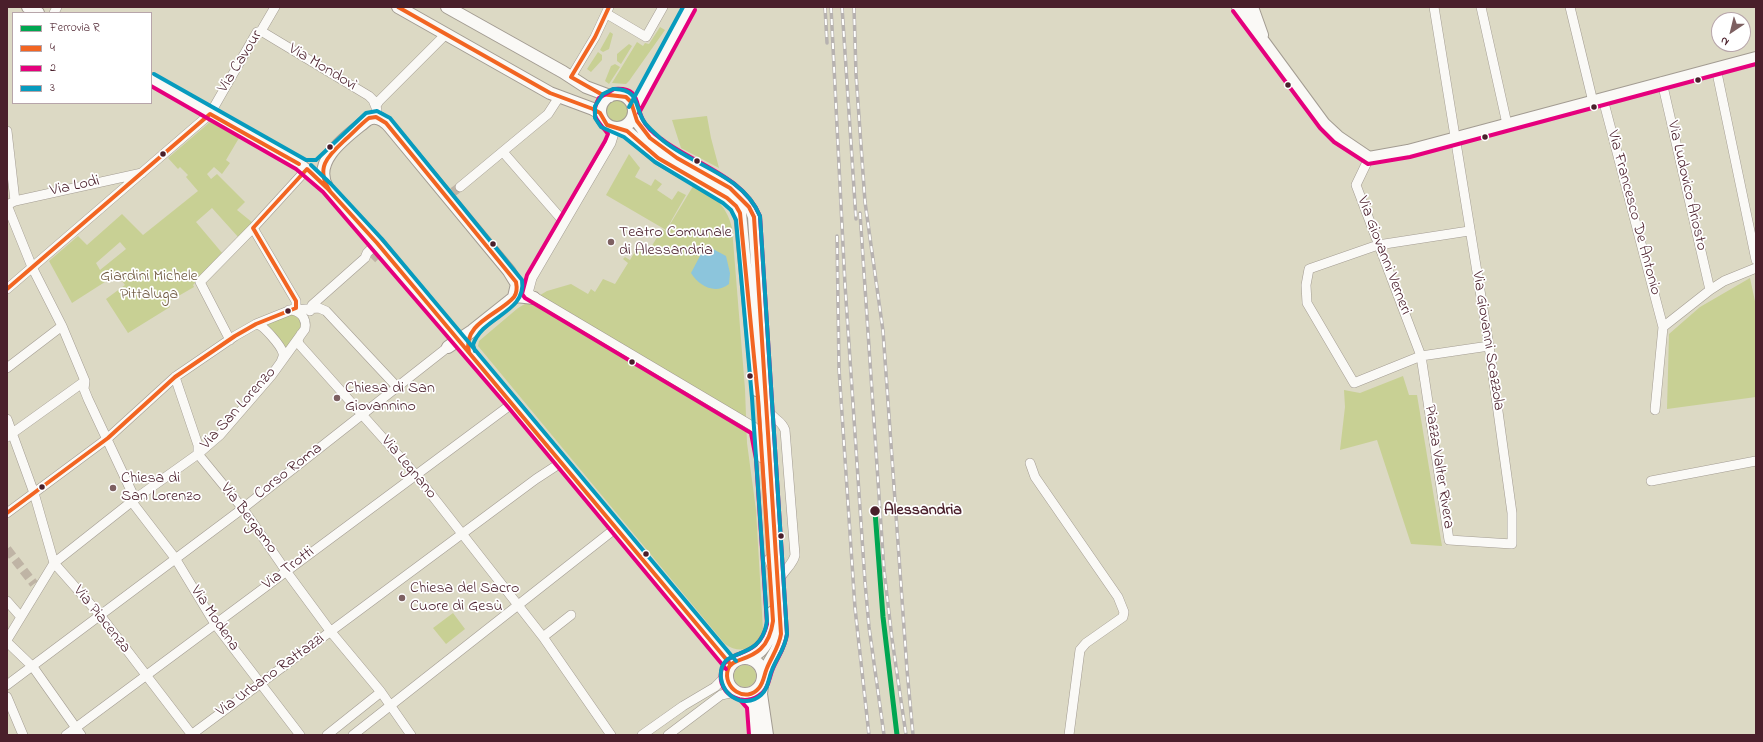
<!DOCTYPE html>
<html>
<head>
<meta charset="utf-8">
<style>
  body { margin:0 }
  #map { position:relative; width:1763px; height:742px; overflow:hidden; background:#dcd9c4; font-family:"Indie Flower",sans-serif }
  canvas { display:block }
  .frame { position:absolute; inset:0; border:8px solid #4a1f2b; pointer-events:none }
  .legend { position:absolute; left:12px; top:12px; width:140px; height:92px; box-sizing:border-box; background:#fff; border:1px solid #b7a5aa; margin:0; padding:5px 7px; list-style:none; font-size:12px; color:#4a1f2b }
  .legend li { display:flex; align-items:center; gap:8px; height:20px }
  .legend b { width:20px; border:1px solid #b7a5aa }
  .north { position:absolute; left:1711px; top:12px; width:40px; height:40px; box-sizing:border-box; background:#fff; border:1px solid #b7a5aa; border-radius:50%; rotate:215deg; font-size:11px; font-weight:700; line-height:16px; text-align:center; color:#4a1f2b }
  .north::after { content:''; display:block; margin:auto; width:14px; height:18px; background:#7d6061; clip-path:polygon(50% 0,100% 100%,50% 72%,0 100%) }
</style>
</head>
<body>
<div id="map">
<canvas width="1763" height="742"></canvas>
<div class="frame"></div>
<ul class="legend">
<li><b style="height:5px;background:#00a651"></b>Ferrovia R</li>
<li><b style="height:5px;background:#f26522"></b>4</li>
<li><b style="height:5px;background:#e5007d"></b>2</li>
<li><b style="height:5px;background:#079bbe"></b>3</li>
</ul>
<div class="north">N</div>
</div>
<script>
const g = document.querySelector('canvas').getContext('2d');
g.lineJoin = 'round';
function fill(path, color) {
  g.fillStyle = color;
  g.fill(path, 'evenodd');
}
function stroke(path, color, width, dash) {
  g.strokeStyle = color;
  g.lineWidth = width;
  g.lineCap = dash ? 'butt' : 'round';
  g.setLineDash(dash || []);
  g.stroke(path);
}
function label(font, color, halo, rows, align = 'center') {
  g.font = font + ' "Indie Flower",sans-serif';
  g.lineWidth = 3.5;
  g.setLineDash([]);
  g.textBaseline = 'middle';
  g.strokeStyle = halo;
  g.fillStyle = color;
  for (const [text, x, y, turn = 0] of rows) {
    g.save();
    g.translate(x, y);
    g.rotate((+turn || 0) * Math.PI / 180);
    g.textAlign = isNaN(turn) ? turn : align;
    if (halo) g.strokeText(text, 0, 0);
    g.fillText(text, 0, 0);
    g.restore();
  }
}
fill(new Path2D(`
  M660,27l5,3 -36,51 -3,3 -14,-1 25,-41 6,4 2,-3 4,1z
  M610,32l3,2 -4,15 -6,3 -3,-2z
  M629,44l3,2 -11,18 -4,-3v-7z
  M598,52l4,3v5l-11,12 -4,-3z
  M615,64l5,3 -11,17 -4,-3 6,-15z
  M606 111a11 11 0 1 1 22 0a11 11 0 1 1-22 0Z
  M707,116l4,22 8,30 -38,-20 -9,-28z
  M210,122l29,16 -13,22 4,3 -8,11 -8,-7 -7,7 4,5 6,-5 28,28 -8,8 16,13 -14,15 -27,-30 -16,14 27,32 -30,31 1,2 -26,15 2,5 -42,26 -22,-34 19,-14 -7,-9 -8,6 -2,-2 -36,23 -23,-42 29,-25 9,9 35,-31 21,21 55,-44 -12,-14 2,-2 -8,-8 -2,2 -10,-11zM120,242l6,7 -26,21 -4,-7z
  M629,154l11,14 -5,9 16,9 4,-7 7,5 -5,6 15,10 6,-9 8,4 -20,35 -60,-35z
  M695,183c17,12 32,22 37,45l13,161 2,54 9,67 7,120c-4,19 -23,25 -38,14l-247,-298 1,-5 39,-33 29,-17 24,-7 17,10 3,-5 4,3 8,-13 12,5 13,-21 -5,-4 2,-2 5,3 7,-12 10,6 15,-25 4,2z
  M1750,278l6,28v91l-89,12 2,-75 31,-27z
  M291,314l8,3 3,9 -17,26 -21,-28z
  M1403,376l6,19h8l25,151 -31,-2 -34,-104 -37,10 5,-43 -1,-17 16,3z
  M453,613l12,16 -19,15 -13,-16z
  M734 676a11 11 0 1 1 22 0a11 11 0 1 1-22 0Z`), '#c8d094');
fill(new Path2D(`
  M713,249l13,7 4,17 -1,11c-14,11 -30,2 -38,-11l10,-19z`), '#8cc5dc');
stroke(new Path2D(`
  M453,192l7,-5
  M372,259l4,-4
  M7,549l27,35`), '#bfb4a5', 9, [9, 4.5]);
const street = new Path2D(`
  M1481,7l26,117
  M1570,7l23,95
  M54,13l3,-6
  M607,14l39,23 17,-30
  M261,31l108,65 4,4 4,10
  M1716,68l40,192
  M571,77l24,-40 14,-30
  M1662,82l48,208
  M1603,99l60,228
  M377,111l-1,-5 3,-5 67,-67
  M611,127l3,6 -3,10 -79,135 -4,15 226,134 3,6 5,25
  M7,131l8,70
  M503,152l61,70
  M1369,158l-13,27 65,171 28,184 63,4v-31l-23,-167 -55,-339
  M460,187l88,-73 11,-17
  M7,205l25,62 30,59 23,55 -1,8 4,10 47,100
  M7,205l8,-4 127,-28
  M1469,231l-91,14 -69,24 -3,16 1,18 47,80 67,-27 68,-10
  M7,289l203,-175 47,-82 4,-1 14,-24
  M293,310l26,-2 7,3 72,77
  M310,311l2,-6 53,-47 2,-5 4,-4
  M256,324c7,0 25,22 27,29 1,3 -1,6 -2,9
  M301,334l-3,6 1,4 117,131 127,162 68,98
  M230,340l-30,-58 53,-54 54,-59
  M7,368l55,-42
  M175,377l23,68v9l46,56 42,61 45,61 50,60 30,43
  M767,409c6,11 14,10 18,21l10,125c-2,10 -13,17 -17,27
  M1655,410l8,-83 47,-37 14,-9 32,-13
  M7,419l27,74 20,70 46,52 92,120
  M7,437l78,-56
  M1030,463l5,14 83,120 6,15 -1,5 -37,26 -6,7 -11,85
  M1651,481l105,-20
  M132,502l43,56 40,66 85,111
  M7,513l101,-75 67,-61 60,-41 21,-12 40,-16v-7l-43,-73
  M769,559l3,8 9,3
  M7,601l14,16
  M543,637l28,-22
  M7,640l47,-77 81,-64 63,-45 22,-19 51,-59 34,-47c2,-11 -5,-19 -16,-19
  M7,642l26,25 48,68
  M7,685l235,-176 206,-162
  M7,697l16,38
  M66,735l447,-332
  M191,735l345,-256 26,-17
  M327,735l54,-43
  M353,735l263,-207
  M642,735l41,-29 32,-19 12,-12
  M668,735l53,-40 14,-3`);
const secondary = new Path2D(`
  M28,7l10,6
  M398,7l152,86 43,16 7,4
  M447,7l116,65 23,15 24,9
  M1238,7l86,117 14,13 31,21 39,-7 348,-93
  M1252,7l10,28
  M151,79l148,85 28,24 186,215 218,262
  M600 111a17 17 0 1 1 34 0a17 17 0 1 1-34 0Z
  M634,110l56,-103
  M634,115c21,49 110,62 120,102l27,412c0,25 -13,27 -17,48
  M620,128l10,6 28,24 69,40 9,8 4,7 17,177
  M327,187c-16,-27 22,-52 40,-67 9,-6 17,0 23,7l119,144 8,13 -3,13
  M448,347l24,-16 44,-35 18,2
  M727 676a18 18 0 1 1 36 0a18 18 0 1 1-36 0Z
  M747,658c20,-5 27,-28 26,-46
  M762,685l-1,9 6,41
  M743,695l10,10 2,30`);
stroke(street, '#a39c92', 10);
stroke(secondary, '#a39c92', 14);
stroke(street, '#faf9f6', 9);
stroke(secondary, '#faf9f6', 12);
const rail = new Path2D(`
  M825,7l2,36
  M831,7l14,278 20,297 4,45 15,108
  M842,7l14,212
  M854,7l2,67 9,128 18,129 24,339 6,65
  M860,213l24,357 8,69 14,96
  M837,236l2,133 16,239 14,127`);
stroke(rail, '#b7b2b0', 3.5);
stroke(rail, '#fff', 2, [6]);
stroke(new Path2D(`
  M398,7l152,86 43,16 7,4 7,12 20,6 31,27 69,40 9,8 4,7 18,185 15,223c-6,44 -40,33 -45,48 -6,19 18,35 31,19 5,-6 5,-13 8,-20 5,-12 12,-21 14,-34l-27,-417 -5,-10 -19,-19 -53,-30 -27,-20 -13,-17 -6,-19 -5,-5 -25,-3 -30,-17 24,-40 14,-30
  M330,191c-16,-24 -1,-36 16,-52 8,-7 15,-15 23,-21l7,-1 10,6 130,159c1,5 1,11 -2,15 -14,17 -52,26 -45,55
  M7,289l203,-175 89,50
  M7,513l101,-75 67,-61 60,-41 21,-12 40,-16v-7l-43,-73 54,-59 20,19 50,55 354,422`), '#f26522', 4);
stroke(new Path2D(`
  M1233,11l87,117 14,14 34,22 42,-7 346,-93
  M151,86l145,83 27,23 185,215 218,262
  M614,89c26,-2 21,13 28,29 4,9 13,17 21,22 32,24 80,36 97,76l27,418c-2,15 -10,24 -15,37 -3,8 -3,16 -10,22 -17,16 -45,2 -41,-21 5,-26 37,-10 46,-48l-11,-165 -5,-26 -226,-135 -3,-4 5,-19 78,-134 3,-7c-10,-14 -19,-17 -9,-36z
  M639,113l56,-103
  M739,699l8,9 2,27`), '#e5007d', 4);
stroke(new Path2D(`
  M154,74l152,86h10l50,-47 11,-2 13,7 132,162c5,33 -40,36 -49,65l2,6
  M613,89l-10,5 -8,12v12l6,9 23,10 31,25 68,41 8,7 5,10 16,178 15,223c-6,41 -42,25 -46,50 -3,22 22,40 40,24 8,-7 7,-16 11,-25 5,-13 13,-21 15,-36l-27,-418c-18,-43 -69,-50 -100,-78 -6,-6 -13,-11 -17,-18 -9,-16 -4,-30 -28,-31
  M629,107l54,-100
  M311,165l20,19 51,55 354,422`), '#079bbe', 4);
stroke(new Path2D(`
  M875,511l8,106 14,118`), '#00a651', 5);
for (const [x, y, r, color] of [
  [1698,80,3.5,"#4a1f2b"],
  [1288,85,3.5,"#4a1f2b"],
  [1594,107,3.5,"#4a1f2b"],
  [1485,137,3.5,"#4a1f2b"],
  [330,147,3.5,"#4a1f2b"],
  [163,154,3.5,"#4a1f2b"],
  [697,161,3.5,"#4a1f2b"],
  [611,242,4,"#7d6061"],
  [493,244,3.5,"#4a1f2b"],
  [288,311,3.5,"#4a1f2b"],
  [632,362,3.5,"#4a1f2b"],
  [750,376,3.5,"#4a1f2b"],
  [337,398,4,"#7d6061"],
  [42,487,3.5,"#4a1f2b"],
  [113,488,4,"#7d6061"],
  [875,511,5.5,"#4a1f2b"],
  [781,536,3.5,"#4a1f2b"],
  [646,554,3.5,"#4a1f2b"],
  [402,598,4,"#7d6061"]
]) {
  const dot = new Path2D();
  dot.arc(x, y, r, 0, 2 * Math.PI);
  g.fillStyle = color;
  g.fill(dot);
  stroke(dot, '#fff', 1.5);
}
label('16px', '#4a1f2b', '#fff', [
  ["Via Cavour",241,62,-58],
  ["Via Mondovì",322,68,31],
  ["Via Ludovico Ariosto",1686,186,77],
  ["Via Lodi",75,187,-12],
  ["Via Francesco De Antonio",1633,213,75],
  ["Via Giovanni Verneri",1383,256,69],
  ["Via Giovanni Scazzola",1487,341,81],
  ["Via San Lorenzo",239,409,-48],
  ["Piazza Valter Rivera",1438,467,81],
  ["Via Legnano",408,468,50],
  ["Corso Roma",289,472,-38],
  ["Via Bergamo",248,519,53],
  ["Via Trotti",289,569,-37],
  ["Via Modena",214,619,56],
  ["Via Piacenza",101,620,51],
  ["Via Urbano Rattazzi",271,676,-36]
]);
label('16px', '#4a1f2b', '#fff', [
  ["Teatro Comunale",619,233],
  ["di Alessandria",619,251],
  ["Chiesa di San",345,389],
  ["Giovannino",345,407],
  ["Chiesa di",121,479],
  ["San Lorenzo",121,497],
  ["Chiesa del Sacro",410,589],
  ["Cuore di Gesù",410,607]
], 'left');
label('16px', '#705a42', '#fff', [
  ["Giardini Michele",149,277],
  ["Pittaluga",149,295]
]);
label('bold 16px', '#4a1f2b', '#fff', [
  ["Alessandria",884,511]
], 'left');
</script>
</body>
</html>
